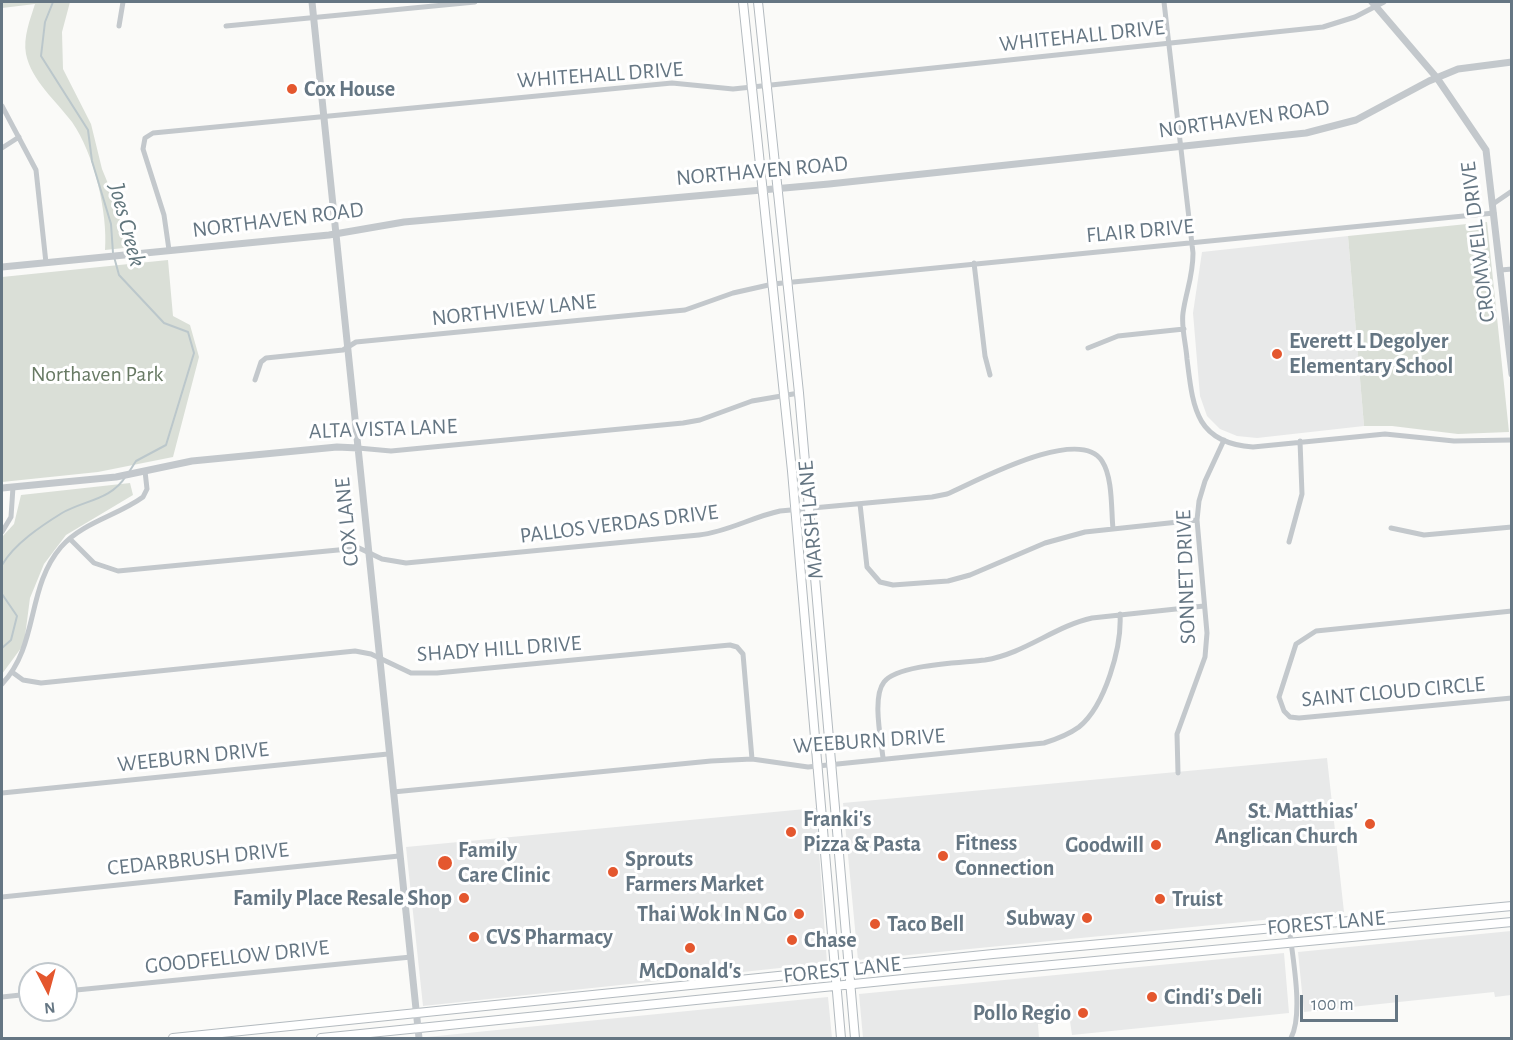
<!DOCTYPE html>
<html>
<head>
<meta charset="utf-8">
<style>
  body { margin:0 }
  #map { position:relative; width:1513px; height:1040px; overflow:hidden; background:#fafaf8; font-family:"Alegreya Sans",sans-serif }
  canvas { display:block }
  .frame { position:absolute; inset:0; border:3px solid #657683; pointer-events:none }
  .north { position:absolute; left:18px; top:962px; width:60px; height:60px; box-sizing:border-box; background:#fff; border:2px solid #c1c8cd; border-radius:50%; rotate:174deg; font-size:16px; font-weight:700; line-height:24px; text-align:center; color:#657683 }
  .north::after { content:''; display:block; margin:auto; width:21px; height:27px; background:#e4572e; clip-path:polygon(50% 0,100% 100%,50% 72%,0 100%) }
  .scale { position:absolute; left:1300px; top:995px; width:98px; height:27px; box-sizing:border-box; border:3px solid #657683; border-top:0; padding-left:8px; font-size:18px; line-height:21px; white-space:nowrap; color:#657683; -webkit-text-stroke:4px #fff; paint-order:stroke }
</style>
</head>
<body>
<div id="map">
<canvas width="1513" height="1040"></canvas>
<div class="frame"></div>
<div class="north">N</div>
<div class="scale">100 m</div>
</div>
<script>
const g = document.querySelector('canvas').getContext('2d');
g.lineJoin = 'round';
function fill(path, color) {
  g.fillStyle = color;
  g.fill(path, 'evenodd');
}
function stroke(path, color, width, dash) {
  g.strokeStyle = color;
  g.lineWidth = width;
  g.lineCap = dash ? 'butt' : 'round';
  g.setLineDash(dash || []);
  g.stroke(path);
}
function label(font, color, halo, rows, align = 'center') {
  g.font = font + ' "Alegreya Sans",sans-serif';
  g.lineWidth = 6;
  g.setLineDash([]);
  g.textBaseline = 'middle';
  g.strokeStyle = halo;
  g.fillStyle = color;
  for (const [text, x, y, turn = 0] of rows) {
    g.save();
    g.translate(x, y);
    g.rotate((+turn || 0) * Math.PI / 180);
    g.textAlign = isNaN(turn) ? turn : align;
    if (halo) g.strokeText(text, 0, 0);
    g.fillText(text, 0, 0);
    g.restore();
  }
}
fill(new Path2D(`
  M1348,236l16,190 -107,12 -20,-2 -17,-7 -13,-13 -7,-20 -7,-83 9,-61z
  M1327,758l17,154 -486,48 -15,-157z
  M816,808l11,155 -404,43 -17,-159z
  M1511,931v64l-16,2 -1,-5 -190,20 -6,-60z
  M1284,953l5,60 -217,22 -2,-14 -32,3 1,14h-176l-4,-44z
  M828,997l4,41h-405v-1z`), '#e8e9e9');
fill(new Path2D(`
  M2,2h68l-8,30 1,37 28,55 11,45 16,39 6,40 -19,2c3,-37 -11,-97 -33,-128 -15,-20 -41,-42 -46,-68 -3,-17 4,-34 9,-50l-33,4z
  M1487,222l22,210 -51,2 -66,-8h-28l-16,-190z
  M168,260l5,56 17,9 9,32 -26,100 -75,15 -96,10v-205z
  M130,483l3,12 -67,40 -22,29 -14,34 -6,46 -22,30v-137l12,-13 7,-29z`), '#dadfd7');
stroke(new Path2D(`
  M53,2l-8,20 -4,34 47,74 4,31 19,63 2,29 6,22 45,48 24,9 6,21 -28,92 -30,16 -7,11
  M2,565c12,-21 39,-39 60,-52 23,-13 49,-13 64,-37
  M2,594l15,22 -6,24 -9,8`), '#bbc7cb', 2);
const secondary = new Path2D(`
  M743,2l49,469 49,567
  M758,2l41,391 56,645
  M173,1038l820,-84 519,-48
  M321,1038l592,-60 599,-56`);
stroke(secondary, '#b3babf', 10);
stroke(new Path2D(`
  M1164,2l29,251c0,24 -7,38 -10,60 -2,14 3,31 4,46 6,48 8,84 66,88l132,-13 69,7 58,-1
  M119,26l4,-24
  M226,26l249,-24
  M2,106l34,64 10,93
  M2,148l17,-11
  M1493,204l19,-13
  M169,250l-5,-35 -21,-66 2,-11 8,-5 519,-50 61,6 590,-62 32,-10 29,-15
  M974,263l11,93 5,19
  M1501,270l11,-1
  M1088,348l30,-12 66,-7
  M255,380l6,-18 5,-4 77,-8 13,-8 329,-32 48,-17 40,-9 721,-71
  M358,448l33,3 292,-28 17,-3 52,-19 47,-8
  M860,504l7,63 13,15 13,3 55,-4 22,-6 75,-32 40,-11 112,-12
  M1391,528l33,7 88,-8
  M2,532l9,-15 2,-30
  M70,539l24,24 24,8 241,-23 23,11 24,4 293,-28c28,-3 53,-18 81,-24l152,-14 15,-3c30,-13 132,-69 155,-33 11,17 9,48 11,68
  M1289,542l13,-48 -2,-53
  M1512,611l-196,20 -20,13 -17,53 5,14 6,6 9,1 213,-20
  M12,672l11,8 18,3 314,-32 16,3 40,19h26l293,-28 7,2 6,7 9,105
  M2,684c37,-39 24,-96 59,-137 22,-25 56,-31 82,-50l4,-8 -2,-18
  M883,758c-2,-19 -11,-61 1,-76 14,-18 78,-19 101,-22 39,-6 70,-34 107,-42l112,-12
  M1178,773l-1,-39 28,-77 2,-24 -10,-113 2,-19 6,-20 19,-41
  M393,792l318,-31 41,-2 56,8 236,-24c13,-4 24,-8 35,-16 26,-21 43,-80 41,-113
  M2,793l386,-39
  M2,897l397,-41
  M1289,926c3,29 15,87 2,112
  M66,991l345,-34
  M2,997l28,-3`), '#c3c8cc', 5);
stroke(new Path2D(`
  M312,2l107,1036
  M1372,2l65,76 49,72 26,224
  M2,267l327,-32 75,-13 425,-38 477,-51 50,-13 73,-39 29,-12 54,-7
  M2,488l114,-11 76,-16 145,-14 21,1`), '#c3c8cc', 7);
stroke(secondary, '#fff', 8);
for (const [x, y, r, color] of [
  [292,89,6,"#e4572e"],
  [1277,354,6,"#e4572e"],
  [1370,824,6,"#e4572e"],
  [791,832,6,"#e4572e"],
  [1156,845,6,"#e4572e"],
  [943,856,6,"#e4572e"],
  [445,863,8,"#e4572e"],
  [613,872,6,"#e4572e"],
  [464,898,6,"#e4572e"],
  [1160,899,6,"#e4572e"],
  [799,914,6,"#e4572e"],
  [1087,918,6,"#e4572e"],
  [875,924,6,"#e4572e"],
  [474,937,6,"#e4572e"],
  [792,940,6,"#e4572e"],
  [690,948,6,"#e4572e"],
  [1152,997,6,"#e4572e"],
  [1083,1013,6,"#e4572e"]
]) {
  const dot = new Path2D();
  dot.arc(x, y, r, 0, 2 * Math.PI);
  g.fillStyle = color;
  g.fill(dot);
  stroke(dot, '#fff', 2);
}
label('22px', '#657683', '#fff', [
  ["WHITEHALL DRIVE",1082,36,-6],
  ["WHITEHALL DRIVE",600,75,-4],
  ["NORTHAVEN ROAD",1244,119,-8],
  ["NORTHAVEN ROAD",762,171,-5],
  ["NORTHAVEN ROAD",278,220,-7],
  ["FLAIR DRIVE",1140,231,-5],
  ["CROMWELL DRIVE",1478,242,-97],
  ["NORTHVIEW LANE",514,310,-6],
  ["ALTA VISTA LANE",383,429,-2],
  ["MARSH LANE",811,520,-95],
  ["COX LANE",347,522,-96],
  ["PALLOS VERDAS DRIVE",619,524,-7],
  ["SONNET DRIVE",1186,577,-92],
  ["SHADY HILL DRIVE",499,649,-4],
  ["SAINT CLOUD CIRCLE",1393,692,-5],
  ["WEEBURN DRIVE",869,741,-4],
  ["WEEBURN DRIVE",193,757,-6],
  ["CEDARBRUSH DRIVE",198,859,-6],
  ["FOREST LANE",1326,923,-5],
  ["GOODFELLOW DRIVE",237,957,-6],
  ["FOREST LANE",842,970,-6]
]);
label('bold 22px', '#657683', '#fff', [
  ["Cox House",304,89],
  ["Everett L Degolyer",1289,341],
  ["Elementary School",1289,366],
  ["St. Matthias'",1358,811,"right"],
  ["Anglican Church",1358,836,"right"],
  ["Franki's",803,819],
  ["Pizza & Pasta",803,844],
  ["Fitness",955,843],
  ["Connection",955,868],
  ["Goodwill",1144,845,"right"],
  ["Family",458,850],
  ["Care Clinic",458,875],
  ["Sprouts",625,859],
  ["Farmers Market",625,884],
  ["Family Place Resale Shop",452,898,"right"],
  ["Truist",1172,899],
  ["Thai Wok In N Go",787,914,"right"],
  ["Subway",1075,918,"right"],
  ["Taco Bell",887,924],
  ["CVS Pharmacy",486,937],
  ["Chase",804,940],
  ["McDonald's",690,971,"center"],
  ["Cindi's Deli",1164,997],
  ["Pollo Regio",1071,1013,"right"]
], 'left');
label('22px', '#687a64', '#fff', [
  ["Northaven Park",97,374]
]);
label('italic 24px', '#60757c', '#fff', [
  ["Joes Creek",127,225,75]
]);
</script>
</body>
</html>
